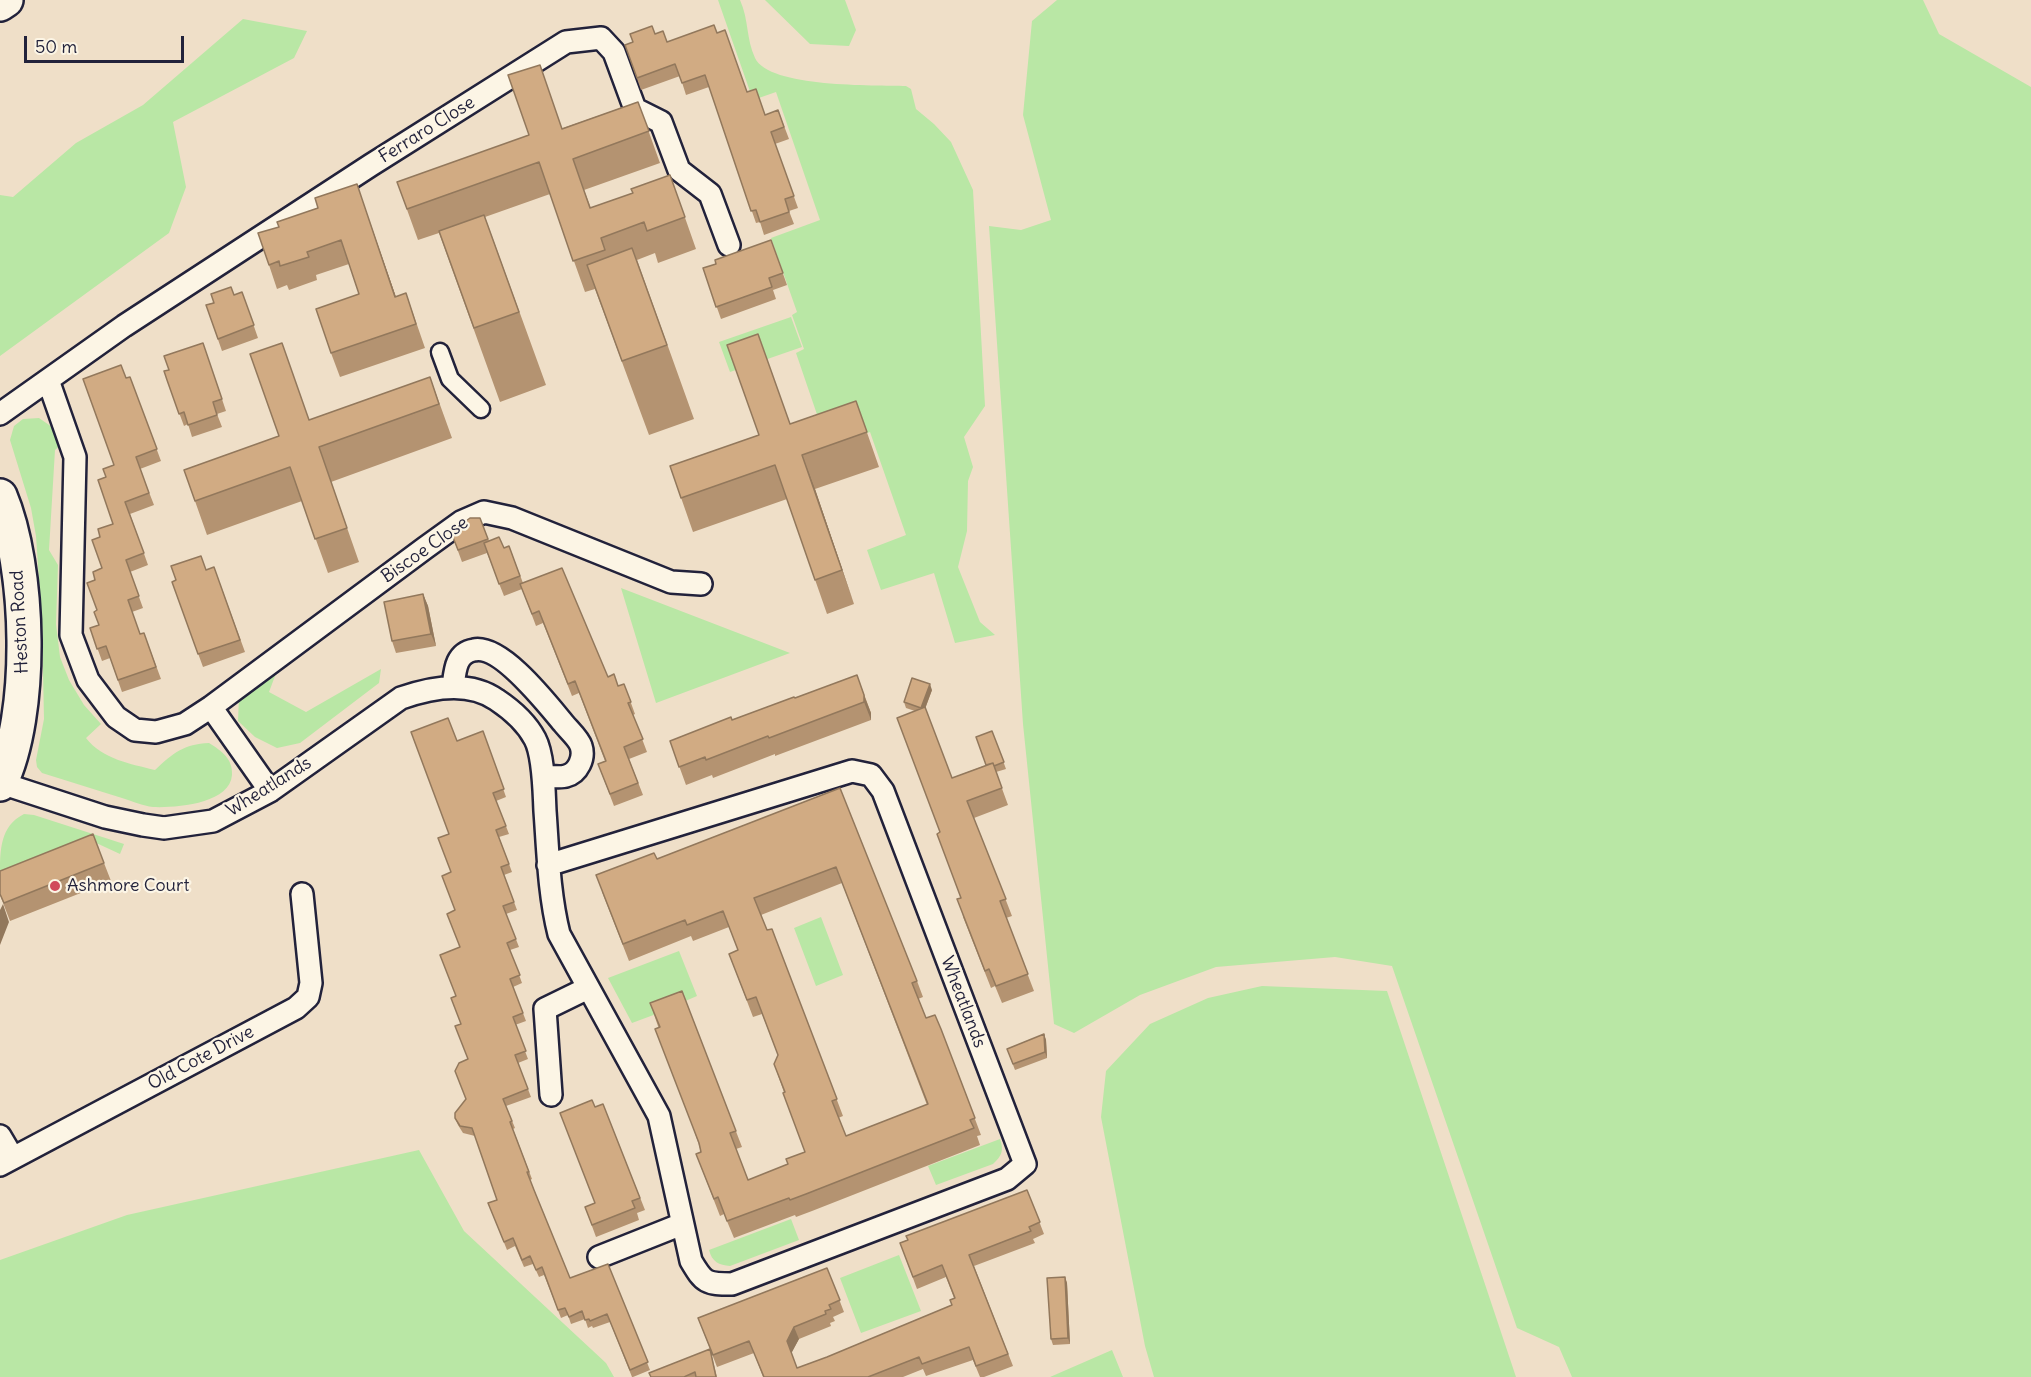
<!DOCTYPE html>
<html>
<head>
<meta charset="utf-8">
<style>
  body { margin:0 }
  #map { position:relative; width:2031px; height:1377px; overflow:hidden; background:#efdfc8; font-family:Delius,sans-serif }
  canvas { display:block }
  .scale { position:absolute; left:24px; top:36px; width:160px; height:27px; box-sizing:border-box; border:3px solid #22223b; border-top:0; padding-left:8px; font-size:18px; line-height:21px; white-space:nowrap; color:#22223b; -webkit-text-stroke:4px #fcf5e5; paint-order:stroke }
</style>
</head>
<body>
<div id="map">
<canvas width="2031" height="1377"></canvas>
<div class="scale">50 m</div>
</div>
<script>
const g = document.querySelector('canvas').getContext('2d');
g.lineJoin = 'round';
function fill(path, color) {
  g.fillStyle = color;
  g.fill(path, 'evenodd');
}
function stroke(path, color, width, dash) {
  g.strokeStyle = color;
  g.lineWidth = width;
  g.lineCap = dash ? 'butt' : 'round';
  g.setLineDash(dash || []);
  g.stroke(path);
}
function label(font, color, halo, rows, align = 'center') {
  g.font = font + ' Delius,sans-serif';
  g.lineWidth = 4.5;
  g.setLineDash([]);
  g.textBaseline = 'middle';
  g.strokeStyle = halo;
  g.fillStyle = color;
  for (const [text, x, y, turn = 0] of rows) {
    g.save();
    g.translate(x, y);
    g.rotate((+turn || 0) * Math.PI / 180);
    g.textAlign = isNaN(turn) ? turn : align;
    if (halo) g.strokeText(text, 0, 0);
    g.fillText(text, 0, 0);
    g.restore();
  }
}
fill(new Path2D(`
  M718,0h22c9,20 6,39 15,58 14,30 120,27 151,28l5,3 5,20 18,15 17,18 22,48 12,216 -21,31 9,30 -5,14 -1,50 -9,36 22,55 15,13 -40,8 -21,-70 -53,17 -14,-40 39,-15 -36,-103 -6,2 -41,-2 -27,-79 8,-4 -12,-34 5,-3 -26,-74 49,-18 -44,-128 -23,8z
  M765,0h80l11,30 -7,16 -39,-2z
  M1057,0h866l16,34 92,53v1290h-459l-13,-30 -42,-19 -125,-362 -57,-9 -119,10 -76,28 -66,38 -20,-9 -31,-300 -34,-498 32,4 30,-10 -28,-105 9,-94z
  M243,19l64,12 -13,27 -121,64 13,65 -17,46 -169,123v-161l13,2 63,-54 67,-38z
  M791,317l11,30 -72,25 -11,-30z
  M39,418l13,9 10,17 -7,6 -6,100 9,15 -2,59 4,33 9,23 15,25 17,19 -15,14c16,21 45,26 69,32 18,-17 29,-26 54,-27 13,8 24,16 23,32 -2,29 -57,33 -79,32 -10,-1 -21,-6 -31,-9 -27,-8 -53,-17 -80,-25l-5,-6 -1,-7 8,-41 -2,-94 -6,-89 -5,-28 -21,-68 4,-14 9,-7z
  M621,588l169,65 -134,50z
  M278,668l-9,24 37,20 75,-43 -2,14 -79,60 -23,5 -22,-11 -17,-16 1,-24z
  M24,814l10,1 90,29 -4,10 -28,-13 -92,34c0,-25 0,-49 24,-61z
  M821,917l22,58 -27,11 -22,-58z
  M679,951l18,45 -14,6v2l-51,19 -24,-45z
  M1262,986l125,5 129,386h-362l-9,-31 -44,-229 5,-46 44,-47 58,-26z
  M1000,1139c4,11 2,17 -7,25l-57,21 -8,-19z
  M419,1150l45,81 142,132 8,14h-614v-117l127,-45z
  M791,1219l8,21 -69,26c-11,-1 -18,-4 -21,-16z
  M899,1255l22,56 -60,22 -21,-55z
  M1112,1350l11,27h-73z`), '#b9e7a5');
const pedestrian = new Path2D(`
  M440,352l10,27 31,30`);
const minor = new Path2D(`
  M48,380l27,77 -4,178 17,45 28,37 19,13 21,2 29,-8 26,-17 214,-159 36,-26 23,-10 28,6 159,64 30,2
  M0,414l124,-88 247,-161 195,-123 35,-4 13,14 21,57 26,13 18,48 31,24 19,51
  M453,687c2,-15 2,-34 21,-37 27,-6 74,55 90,74 5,6 15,15 17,22 4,12 -3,27 -15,30 -6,2 -16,0 -23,0
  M211,707l59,84
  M1,783l104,34 38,8 21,3 49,-7 57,-30 131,-93c31,-11 68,-18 96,2 15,10 29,22 38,39 9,17 9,53 10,72 3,41 4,83 14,123l100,182 32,145c13,22 15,23 41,23l275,-105 18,-15 -142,-373 -12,-16 -19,-4 -304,94
  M551,1095l-6,-86 43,-21
  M0,1136l13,22
  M0,1165l296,-157 12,-11 3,-14 -9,-89
  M599,1257l83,-33`);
const primary = new Path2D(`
  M0,496c30,71 34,218 0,288`);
const motorway = new Path2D(`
  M0,4l6,-4`);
stroke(pedestrian, '#22223b', 21);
stroke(minor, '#22223b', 26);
stroke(primary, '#22223b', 38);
stroke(motorway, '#22223b', 38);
stroke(pedestrian, '#fcf5e5', 16);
stroke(minor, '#fcf5e5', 21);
stroke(primary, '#fcf5e5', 33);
stroke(motorway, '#fcf5e5', 33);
fill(new Path2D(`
  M717,33l30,59 18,23 13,-5 11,29 -14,5 23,64 -9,3 5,13 -30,11 -4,-13 -4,1 -47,-136 -23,8 -6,-19 -39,14 -16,-45 30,-11 12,8z
  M638,102l22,61 -76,27 7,18 42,-15 37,-18 26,74 -38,14 -3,-10 -18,7 57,159 -45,16 -54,-146 -10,3 -35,-98 -65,23 61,168 -46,17 -61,-169 -21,7 -21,-58 166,-54z
  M365,208l31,89 10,-4 19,55 -85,29 -9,-24 28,-59 -10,-30 -33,11 1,5 -28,10 -2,-5 -10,4 -8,-24z
  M771,240l16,45 -14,5 3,9 -55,20 -18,-51 13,-4z
  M242,292l16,46 -36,13 -16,-46z
  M203,343l23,68 -9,3 5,13 -30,10 -4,-13 -4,2 -17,-46z
  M130,377l31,84 -21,8 14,36 -24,9 18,51 -18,7 13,36 -11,4 8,22 4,-1 17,46 -39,13 -12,-34 -8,3 -12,-33 9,-3 -4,-45 7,-12 -2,-31 13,-13 -7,-47 8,-12z
  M430,377l22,61 -121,44 28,80 -31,11 -26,-72 -95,34 -23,-65 95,-34 30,-16z
  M856,401l23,66 -64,22 39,115 -27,10 -40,-115 -94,33 -23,-66z
  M480,518l9,23 15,7 5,-2 14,37 85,94 10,9 6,-2 11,30 -2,1 14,37 -18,7 14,36 -29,11 -16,-42 7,-3 -26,-68 -7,3 -29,-73 -7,3 -14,-37 -18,7 -17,-43 -25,9 -11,-30z
  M214,567l31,85 -42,15 -31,-85z
  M423,594l5,12 8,40 -40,7 -4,-12z
  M857,675l14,38v7l-96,36v-2l-62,24 -1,-3 -26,10 -16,-44 125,-43z
  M932,690l-7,19 27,69 34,-13 6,-34 14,38 -10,3 12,33 -34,13 38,98 -6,2 28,73 -32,12 -7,-17 -4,2 -28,-71 -2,-19 -21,-65 -25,-122 -9,-3 -2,-6z
  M483,731l23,66 -10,4 13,33 -10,3 13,35 -8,3 13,35 -11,4 13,33 -9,3 12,33 -9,4 13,34 -11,4 13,34 -10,4 13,34 -25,9 9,22 -2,1 19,50 -2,1 40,98 38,-14 42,106 -17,7h-1l-22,-55 -17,6 -1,-2 -4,2 -3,-9 -14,5 -3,-9 -7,3 -17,-43 -5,2 -6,-13 -9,3 -9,-21 -8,4 -19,-47 9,-3 -22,-64 -12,-3 -5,-8 -3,-7 11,-18 2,-41 -12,-63 3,-49 -10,-113 8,-93z
  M840,788l77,193 6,16 -5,2 8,19 15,11 40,106 -4,1 3,9 -168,66 -16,6 -1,-2 -61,23 -10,-24 -4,2 -24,-62 5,-2 -2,-7 -49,-142 32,-12 60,156 -6,2 12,31 40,-16 17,-12 -31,-88 4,-9 -16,-41 -9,3 -24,-63 9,-4 -9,-23 -36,14 -2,-5 -62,25 -27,-69 55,-33zM842,883l85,222 -81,31 -8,-18 5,-2 -71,-187 -5,1 -6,-15z
  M104,863l7,18 -101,40 -10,-26v-24z
  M1044,1034l2,6 1,18 -32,12 -8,-21z
  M603,1104l42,106 -8,3 2,7 -43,17 -11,-30 10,-4v-96z
  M1027,1190l17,44 -11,5 2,4 -61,23 39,100 -29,11h-4l-7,-17 -47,16 -3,-7 -20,8h-140l-9,-24 -37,14 -19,-49 129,-50 17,44 -11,5 2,4 -5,2 1,3 -32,13 -8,14 6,15 30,-11 125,-52 2,-7 -8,-21 -29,12 -17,-46z
  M1065,1277l2,6 3,61 -17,1 -2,-6z
  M710,1349l7,28h-66z`), '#b49371');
fill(new Path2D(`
  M357,184l8,24 39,112 -9,-23z
  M802,455l13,34 39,115 -12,-34z
  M423,594l5,12 8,40 -5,-12z
  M930,684l2,6 -9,24 -2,-6z
  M864,695l7,18v7l-7,-18z
  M3,904l6,18 -9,23v-35z
  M1044,1034l2,6 1,18 -2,-6z
  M1065,1277l2,6 3,61 -2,-6z
  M794,1327l5,12 -8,15 -4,-13z`), '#92785c');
const building = new Path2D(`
  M714,25l3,8 8,-3 22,62 9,-3 9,26 13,-5 6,17 -13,5 23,64 -9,3 4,13 -29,10 -4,-12 -5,1 -46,-136 -23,8 -7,-19 -38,14 -12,-33 8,-3 -3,-8 22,-8 3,8 8,-3 4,11z
  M540,65l22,64 76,-27 11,29 -76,28 17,49 43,-15 -2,-4 39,-14 15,42 -38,14 -3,-9 -43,16 4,12 -32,11 -34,-99 -132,47 -10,-27 132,-47 -21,-60z
  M357,184l38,113 11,-4 10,31 -85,29 -15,-44 43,-15 -18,-54 -34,12 2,5 -29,9 -1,-5 -10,4 -11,-32 21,-6 -2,-5 41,-14 -3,-10z
  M484,215l35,97 -45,16 -35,-97z
  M771,240l12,33 -14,5 3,9 -56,20 -13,-39 13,-4 -1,-4z
  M632,248l35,97 -45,16 -35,-96z
  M231,287l3,8 8,-3 12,33 -36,14 -12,-34 8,-2 -3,-9z
  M758,334l32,90 66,-23 11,31 -65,23 40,115 -27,10 -40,-115 -94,33 -11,-32 89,-31 -32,-90z
  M203,343l19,56 -9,3 4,13 -29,10 -4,-13 -5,2 -12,-34 -3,-9 5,-1 -5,-14z
  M282,343l27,77 121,-43 9,27 -120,43 28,81 -32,11 -25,-72 -95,34 -11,-31 95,-34 -29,-82z
  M121,365l5,13 4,-1 27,72 -21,8 13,36 -24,9 19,51 -18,7 13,36 -11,4 12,34 4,-1 12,34 -38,13 -12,-34 -9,3 -7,-21 9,-3 -5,-13 3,-2 -10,-27 8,-3 -2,-8 9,-4 -10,-28 8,-3 -2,-8 15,-5 -15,-44 8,-3 -3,-8 11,-4 -31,-86z
  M470,518h10l8,21 -30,11 -7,-18z
  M499,537l5,11 5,-2 11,30 -21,8 -15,-41z
  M201,556l5,14 8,-3 26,73 -42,14 -26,-72 4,-2 -5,-14z
  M562,568l46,109 6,-3 4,12 6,-2 7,18 -3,1 15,36 -19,8 14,36 -28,11 -12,-30 8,-3 -31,-80 -7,3 -29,-73 -7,3 -12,-30z
  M423,594l8,40 -39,7 -8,-39z
  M857,675l7,20v7l-95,36 -1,-2 -62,24 -1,-3 -26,10 -9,-26 61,-24 1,3 62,-23 1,1z
  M912,678l18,6 -9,24 -17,-6z
  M925,707l27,71 41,-15 9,25 -35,13 39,98 -6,2 28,73 -32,12 -7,-17 -4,2 -28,-72 4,-1 -24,-64 3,-2 -43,-114z
  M448,718l9,23 26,-10 21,58 -11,4 13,33 -10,4 13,34 -8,3 13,35 -11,4 13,33 -9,4 13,32 -10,4 13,34 -10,4 13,34 -11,4 13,34 -25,10 9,22 -2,1 19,50h-2l7,18 36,88 38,-14 40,98 -18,8 -23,-56 -17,7 -1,-2 -4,1 -3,-9 -13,6 -4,-9 -7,2 -16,-43 -6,3 -6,-14 -8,4 -9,-22 -9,4 -16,-39 9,-3 -25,-72 -12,-2 -5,-8v-5l11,-14 -11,-28 4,-8 9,-4 -13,-33 6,-2 -10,-26 5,-2 -16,-41 20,-8 -13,-33 8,-4 -13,-34 9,-4 -13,-34 11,-4 -38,-102z
  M992,731l12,31 -10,4 -1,-3 -7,2 -10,-28z
  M840,788l77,193 -5,2 14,35 9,-3 6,14 34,89 -5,2 4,8 -168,66 -16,6 -1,-2 -62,23 -9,-24 -4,2 -18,-45 5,-2 -2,-9 -44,-114 5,-2 -10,-24 32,-12 54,140 -6,2 18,47 40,-16 -2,-5 19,-7 -22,-59 2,-1 -11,-28 4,-9 -22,-58 -9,3 -18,-46 9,-4 -15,-39 -36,14 -2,-5 -62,24 -27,-69 58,-22 3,6zM836,867l92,237 -82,32 -14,-35 5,-2 -62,-162 -3,-8 -5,1 -13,-32z
  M93,834l11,29 -100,40 -4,-9v-23z
  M1044,1034l1,18 -32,12 -6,-15z
  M592,1100l3,7 8,-3 37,94 -8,3 3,7 -43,17 -7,-18 10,-4 -35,-90z
  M1027,1190l13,32 -11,5 2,4 -62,24 39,99 -32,12 -7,-19 -47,17 -3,-7 -51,20h-104l-15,-36 -36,14 -15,-37 129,-50 13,32 -11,5 2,4 -6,2 1,3 -32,13 -7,14 10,27 30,-11 125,-52 -2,-5 5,-2 -13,-33 -29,12 -13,-34 8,-3 -2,-4z
  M1065,1277l3,61 -17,1 -4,-61z
  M710,1349l6,28h-20l-1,-5 -11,5h-33l-2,-4z`);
fill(building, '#d1ab83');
stroke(building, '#92785c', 1.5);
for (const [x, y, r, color] of [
  [55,886,6,"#d1495b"]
]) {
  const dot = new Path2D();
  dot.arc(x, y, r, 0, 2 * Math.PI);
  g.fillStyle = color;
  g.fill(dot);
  stroke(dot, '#fcf5e5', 2);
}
label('18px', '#22223b', '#fcf5e5', [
  ["Ferraro Close",427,130,-32],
  ["Biscoe Close",425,550,-35],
  ["Heston Road",20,622,-93],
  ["Wheatlands",269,787,-32],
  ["Wheatlands",963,1002,69],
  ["Old Cote Drive",201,1058,-28]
]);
label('18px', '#22223b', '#fcf5e5', [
  ["Ashmore Court",67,886]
], 'left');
</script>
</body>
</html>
